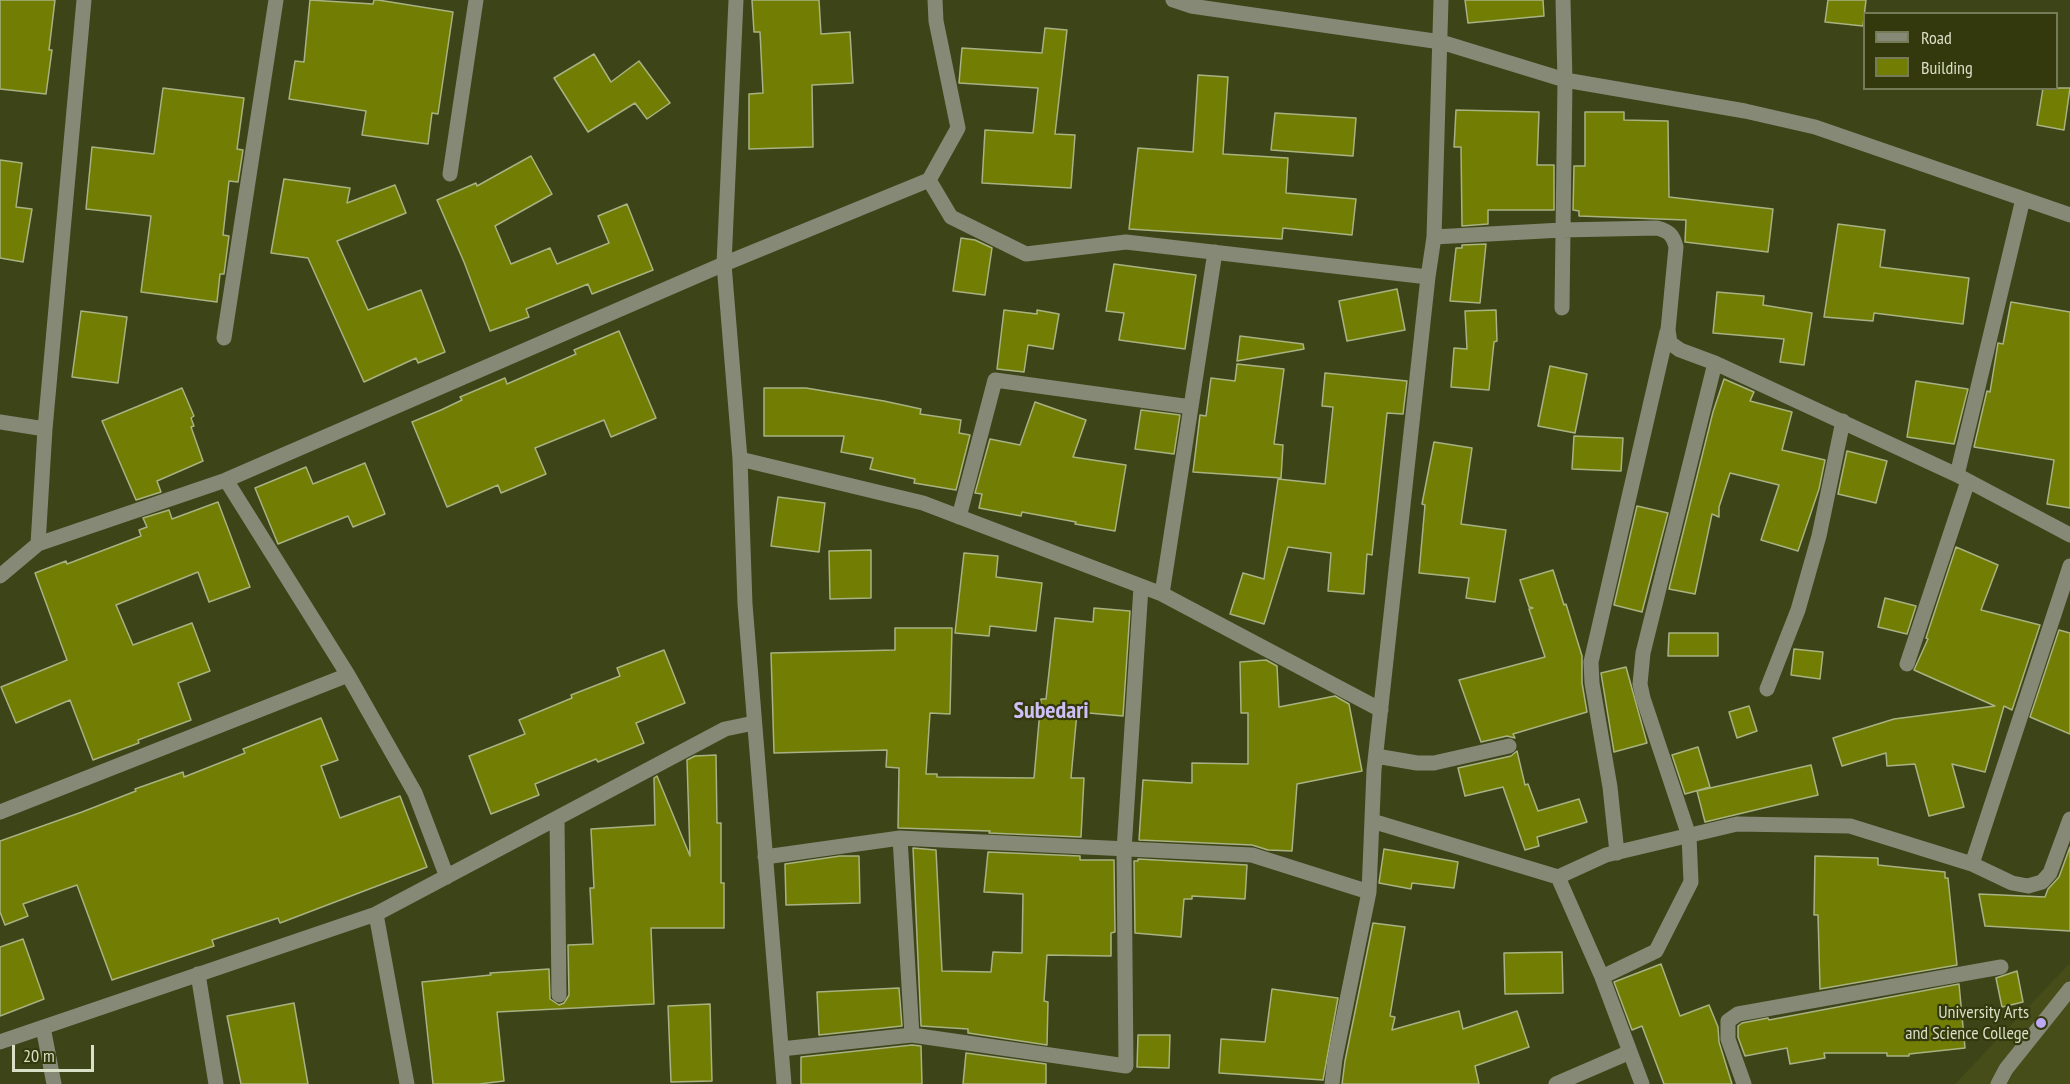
<!DOCTYPE html>
<html>
<head>
<meta charset="utf-8">
<style>
  body { margin:0 }
  #map { position:relative; width:2070px; height:1084px; overflow:hidden; background:#3d4418; font-family:"PT Sans Narrow",sans-serif }
  canvas { display:block }
  .legend { position:absolute; left:1863px; top:12px; width:195px; height:78px; box-sizing:border-box; background:#33390c; border:2px solid #767b57; margin:0; padding:8px 10px; list-style:none; font-size:18px; color:#dadfc7 }
  .legend li { display:flex; align-items:center; gap:12px; height:30px }
  .legend b { width:30px; border:2px solid #767b57 }
  .scale { position:absolute; left:12px; top:1045px; width:82px; height:27px; box-sizing:border-box; border:3px solid #dadfc7; border-top:0; padding-left:8px; font-size:18px; line-height:21px; white-space:nowrap; color:#dadfc7; -webkit-text-stroke:4px #33390c; paint-order:stroke }
</style>
</head>
<body>
<div id="map">
<canvas width="2070" height="1084"></canvas>
<ul class="legend">
<li><b style="height:8px;background:#858976"></b>Road</li>
<li><b style="height:16px;background:#727e03"></b>Building</li>
</ul>
<div class="scale">20 m</div>
</div>
<script>
const g = document.querySelector('canvas').getContext('2d');
g.lineJoin = 'round';
function fill(path, color) {
  g.fillStyle = color;
  g.fill(path, 'evenodd');
}
function stroke(path, color, width, dash) {
  g.strokeStyle = color;
  g.lineWidth = width;
  g.lineCap = dash ? 'butt' : 'round';
  g.setLineDash(dash || []);
  g.stroke(path);
}
function label(font, color, halo, rows, align = 'center') {
  g.font = font + ' "PT Sans Narrow",sans-serif';
  g.lineWidth = 4.5;
  g.setLineDash([]);
  g.textBaseline = 'middle';
  g.strokeStyle = halo;
  g.fillStyle = color;
  for (const [text, x, y, turn = 0] of rows) {
    g.save();
    g.translate(x, y);
    g.rotate((+turn || 0) * Math.PI / 180);
    g.textAlign = isNaN(turn) ? turn : align;
    if (halo) g.strokeText(text, 0, 0);
    g.fillText(text, 0, 0);
    g.restore();
  }
}
fill(new Path2D(`
  M2070,963v121h-115z`), '#464d18');
const building = new Path2D(`
  M0,0h55l-6,50h3l-6,44 -46,-5z
  M310,0l63,4 1,-4h4l75,12 -15,102 -6,-1 -4,31 -66,-9 4,-24 -77,-12 6,-38 9,1z
  M752,0h67l2,34 29,-2 3,51 -41,2 1,62 -64,2v-55l14,-1 -3,-61h-6z
  M1465,0h78l1,16 -76,7z
  M1828,0h38l-3,26 -38,-4z
  M1045,28l22,2 -12,104 20,1 -4,53 -89,-5 3,-53 48,3 5,-45 -79,-5 3,-35 80,5z
  M594,54l17,28 28,-21 31,42 -23,16 -12,-16 -47,29 -34,-54z
  M1198,75l30,2 -5,77 65,4 -2,35 70,6 -4,36 -69,-7 -1,11 -153,-10 9,-81 55,4z
  M163,88l81,10 -7,51 6,1 -5,32 -9,-1 -6,54 6,1 -5,38h-4l-3,28 -76,-10 10,-76 -65,-7 6,-62 62,7z
  M2043,88h27l-6,42 -27,-5z
  M1456,110l83,2 -2,53h17v45h-66v14l-26,2 -1,-79h-7z
  M1585,112h39v8l44,1 1,76 104,12 -5,43 -83,-10 1,-22 -107,-4v-5l-6,-1 1,-44h11z
  M1275,113l81,5 -3,38 -82,-6z
  M531,156l21,38 -57,32 16,38 39,-16 7,16 52,-21 -11,-27 29,-12 26,66 -61,24 -4,-10 -62,25 3,8 -39,14 -26,-69 -27,-62 39,-17 1,3z
  M0,160l22,3 -6,44 16,2 -9,53 -23,-4z
  M284,179l66,9 -3,15 48,-18 11,28 -69,28 31,69 53,-20 24,62 -27,11 -2,-5 -52,24 -56,-124 -37,-5z
  M1838,224l47,6 -5,37 89,11 -6,46 -89,-11 -1,8 -49,-4z
  M961,238l14,2 17,8 -7,47 -32,-4z
  M1486,244l-6,59 -30,-2 6,-53h6v-3z
  M1114,264l82,11 -11,74 -66,-9 5,-27 -18,-2z
  M1397,289l8,41 -58,11 -8,-40z
  M1717,292l47,4 -1,9 49,8 -8,52 -24,-3 4,-23 -71,-6z
  M2011,302l59,10v196l-23,-4 7,-44 -80,-13 13,-56 3,1 8,-49 5,1z
  M1004,310l33,4v-4l22,4 -6,35 -25,-4 -4,27 -27,-3z
  M1496,310l1,31 -3,1 -5,48 -38,-3 3,-39 13,1 -2,-38z
  M81,311l46,6 -9,66 -46,-6z
  M619,331l37,87 -45,19 -7,-17 -69,28 11,26 -45,19 -3,-8 -51,22 -35,-85 29,-12 21,-10 -2,-3 45,-19 2,6 69,-30 -2,-4z
  M1240,336l63,8 1,5 -67,12z
  M1237,364l47,5 -10,75 9,1 -2,33 -88,-6 7,-57 6,1 5,-38 24,3z
  M1550,366l37,8 -12,59 -37,-7z
  M1325,373l82,8 -4,33 -16,-1 -15,142 -5,-1 -3,40 -36,-3 3,-38 -43,-6 -24,77 -34,-10 13,-41 21,6 14,-100 47,5 8,-77 -11,-1z
  M1724,379l30,13 -4,9 42,11 -10,38 43,10 -6,29 -21,62 -37,-11 18,-55 -49,-12 -11,34v10l-7,-3 -17,80 -26,-5 44,-177z
  M1916,381l52,8 -14,55 -47,-7z
  M182,388l12,28 -3,2 3,8 -3,1 12,34 -46,20 4,11 -25,8 -34,-79z
  M764,388h42l78,13 37,8 -1,5 41,6 -2,13 11,2 -14,55 -42,-7 1,-4 -45,-10 3,-11 -32,-6 3,-16h-80z
  M1035,402l51,18 -13,37 53,8 -11,66 -40,-7 1,-2 -54,-10 -1,4 -42,-8 3,-14 -7,-1 15,-54 30,6z
  M1141,410l39,5 -6,39 -39,-5z
  M1574,436l49,2 -2,33 -49,-2z
  M1434,442l38,6 -11,76 45,6 -11,72 -29,-4 3,-20 -50,-5 6,-68 -3,-1z
  M1847,451l40,10 -11,42 -38,-9z
  M365,463l20,51 -32,13 -5,-11 -70,28 -23,-56 51,-21 7,17z
  M778,497l47,6 -6,49 -48,-6z
  M218,502l32,85 -41,15 -11,-30 -82,33 17,40 59,-22 18,48 -32,12 13,37 -53,20 1,3 -46,17 -23,-60 -54,23 -15,-36 66,-27 -32,-87 31,-12 1,3 74,-28 -2,-6 8,-3 -4,-9 26,-8 3,9z
  M1637,506l31,7 -26,99 -28,-7z
  M1956,547l42,18 -17,45 59,15 -28,85 -8,-4 -19,66 -33,-8 12,43 -35,9 -14,-52 -28,2 -1,-13 -44,13 -9,-28 61,-19 101,-13 -81,-36 14,-31 -2,-1z
  M871,550v48l-41,1 -1,-48z
  M964,553l34,3 -2,21 46,6 -6,48 -46,-5 -1,10 -34,-3z
  M1553,570l11,35 2,-1 16,52v27l5,29 -74,22 2,4 -8,-2 -26,6 -22,-62 86,-23 -16,-48 4,-1 -4,-1 -9,-27z
  M1885,598l31,8 -9,28 -29,-7z
  M1094,608l36,3 -7,105 -46,-4 -6,66h13l-3,59 -92,-4 1,-2 -92,-3 1,-60 -13,-1 1,-17 -113,3 -3,-100 124,-3v-22h57l-2,86 -20,-1 -4,61h11v3l97,1 7,-79h5l9,-81 38,4z
  M2059,630l11,3v101l-40,-17z
  M1669,633h49v23h-50z
  M1794,649l29,3 -3,27 -29,-4z
  M664,650l21,53 -49,20 8,20 -46,19 -2,-3 -61,25 4,11 -48,19 -22,-58 56,-22 -6,-14 53,-22 -1,-3 49,-19 -3,-8z
  M1266,660l11,6 2,41 56,-11 14,8 13,67 -65,13 -5,67 -24,-1 -16,-5 -113,-5 4,-60 49,3v-20l56,1v-51h-7l-1,-51z
  M1626,667l21,76 -33,9 -13,-79z
  M1749,706l8,25 -20,7 -8,-26z
  M321,718l17,42 -17,6 19,52 60,-22 27,71 -147,56 -2,-5 -66,22 2,6 -102,34 -35,-95 -54,19 5,12 -23,9 -5,-13v-71l82,-29 54,-21 -1,-2 48,-17 1,5 61,-24 -2,-4z
  M1698,747l12,40 -25,7 -13,-39z
  M1517,751l8,34 3,-1 10,27 41,-12 8,23 -50,15 2,9 -14,4 -22,-63 -38,9 -7,-28 53,-12z
  M716,755l1,68h4v60h3v45h-73l3,76 -157,8 7,69 -25,3h-46l-11,-102 69,-7 -1,-2 59,-4 1,30 9,6 5,-2 5,-8 -1,-50 25,-1 -3,-56h4l-3,-59 64,-4 -1,-47 3,-2 33,80 -3,-96 8,-4z
  M1811,765l7,30 -113,27 -8,-31z
  M2070,847v84l-85,-5 -6,-32 66,3 3,-8 11,-12z
  M913,848l23,2 6,121 49,1 2,-20 29,1 1,-59 -39,-2 4,-40 92,4v4h34l1,72 -4,1v23l-64,-1 -3,46 4,1 -1,43 -79,-12v-4l-47,-3z
  M1384,849l74,13 -4,26 -42,-5 -1,6 -32,-6z
  M840,856h19l1,47 -74,2 -1,-41z
  M1815,856l63,2v7l67,7v6h3l9,87 -137,24 -2,-74h-4z
  M1138,859l109,6 -2,34 -53,-3v3h-8l-3,38 -46,-4 -1,-72h4z
  M1373,923l32,4 -15,89 5,1 -3,13 67,-19 4,18 54,-18 12,36 -54,19 4,18h-137l3,-23z
  M23,939l21,60 -44,17v-69z
  M1562,952l1,41 -58,1 -1,-41z
  M1661,964l19,52 29,-11 9,22 1,15 13,42h-68l-22,-58 -10,4 -18,-48z
  M2017,971l6,31 -21,5 -6,-29z
  M1959,984l6,64 -56,6v2h-22v-3h-63l1,5 -35,6 -3,-16 -42,8 -7,-19v-11l4,-3 26,-5 1,2z
  M899,988l3,38 -83,9 -2,-43z
  M1272,989l66,9 -15,82 -104,-7 2,-34 44,3z
  M294,1003l14,81h-67l-14,-68z
  M710,1004l2,77 -41,1 -3,-76z
  M1138,1035h32l-1,33 -32,-1z
  M912,1045l9,1 1,38h-121v-27z
  M966,1053l80,11v20h-83z`);
fill(building, '#727e03');
stroke(building, '#a9b282', 1.5);
stroke(new Path2D(`
  M84,0l-39,429 -7,115 188,-64 498,-216 205,-84 22,37 75,37 100,-12 302,35 6,-40
  M736,0l-12,264 16,195 5,145 39,480
  M1173,0l18,6 250,36 124,38 180,31 70,16 255,88
  M1441,0l-7,237 128,-7 95,-2c12,3 16,7 19,19l-8,83 2,13 10,7 35,13 242,112 113,60
  M450,174l26,-174
  M929,180l29,-52 -22,-107 -1,-21
  M1562,308l3,-228 -2,-80
  M224,338l52,-338
  M0,422l45,7
  M740,459l183,44 239,91 219,116
  M1957,475l66,-276
  M226,480l122,195 67,118 32,84
  M959,517l36,-137 196,27
  M0,576l38,-32
  M1141,587l-17,263 2,216 -214,-31 -12,-197 352,17 117,37 5,-122 54,-493
  M1162,594l53,-342
  M1907,664l61,-183
  M1767,689l31,-79 21,-74 24,-115
  M1376,756l41,7h17l75,-17
  M0,812l348,-137
  M557,818l2,177
  M1372,821l186,56 48,-22 131,-31 113,2 122,38 40,19 16,3 14,-4 8,-9 20,-54
  M1617,853l-7,-66 -18,-104 -1,-21 76,-330
  M765,857l135,-19
  M1972,864l98,-298
  M1558,877l44,100 40,107
  M376,914l31,170
  M198,974l18,110
  M1602,977l54,-26 35,-69 -2,-46 -46,-138 -3,-14 3,-31 72,-290
  M43,1027l11,57
  M0,1042l376,-128 349,-185 29,-6
  M781,1049l131,-14
  M1332,1084l3,-25 34,-167
  M1556,1084l74,-32
  M1744,1084l-16,-45v-18l10,-7 263,-47
  M1998,1084l8,-15 64,-80`), '#858976', 15);
for (const [x, y, r, color] of [
  [2041,1023,6,"#bea9f5"]
]) {
  const dot = new Path2D();
  dot.arc(x, y, r, 0, 2 * Math.PI);
  g.fillStyle = color;
  g.fill(dot);
  stroke(dot, '#33390c', 2);
}
label('18px', '#dadfc7', '#33390c', [
  ["University Arts",2029,1013],
  ["and Science College",2029,1034]
], 'right');
label('bold 24px', '#cebff8', '#33390c', [
  ["Subedari",1051,711]
]);
</script>
</body>
</html>
